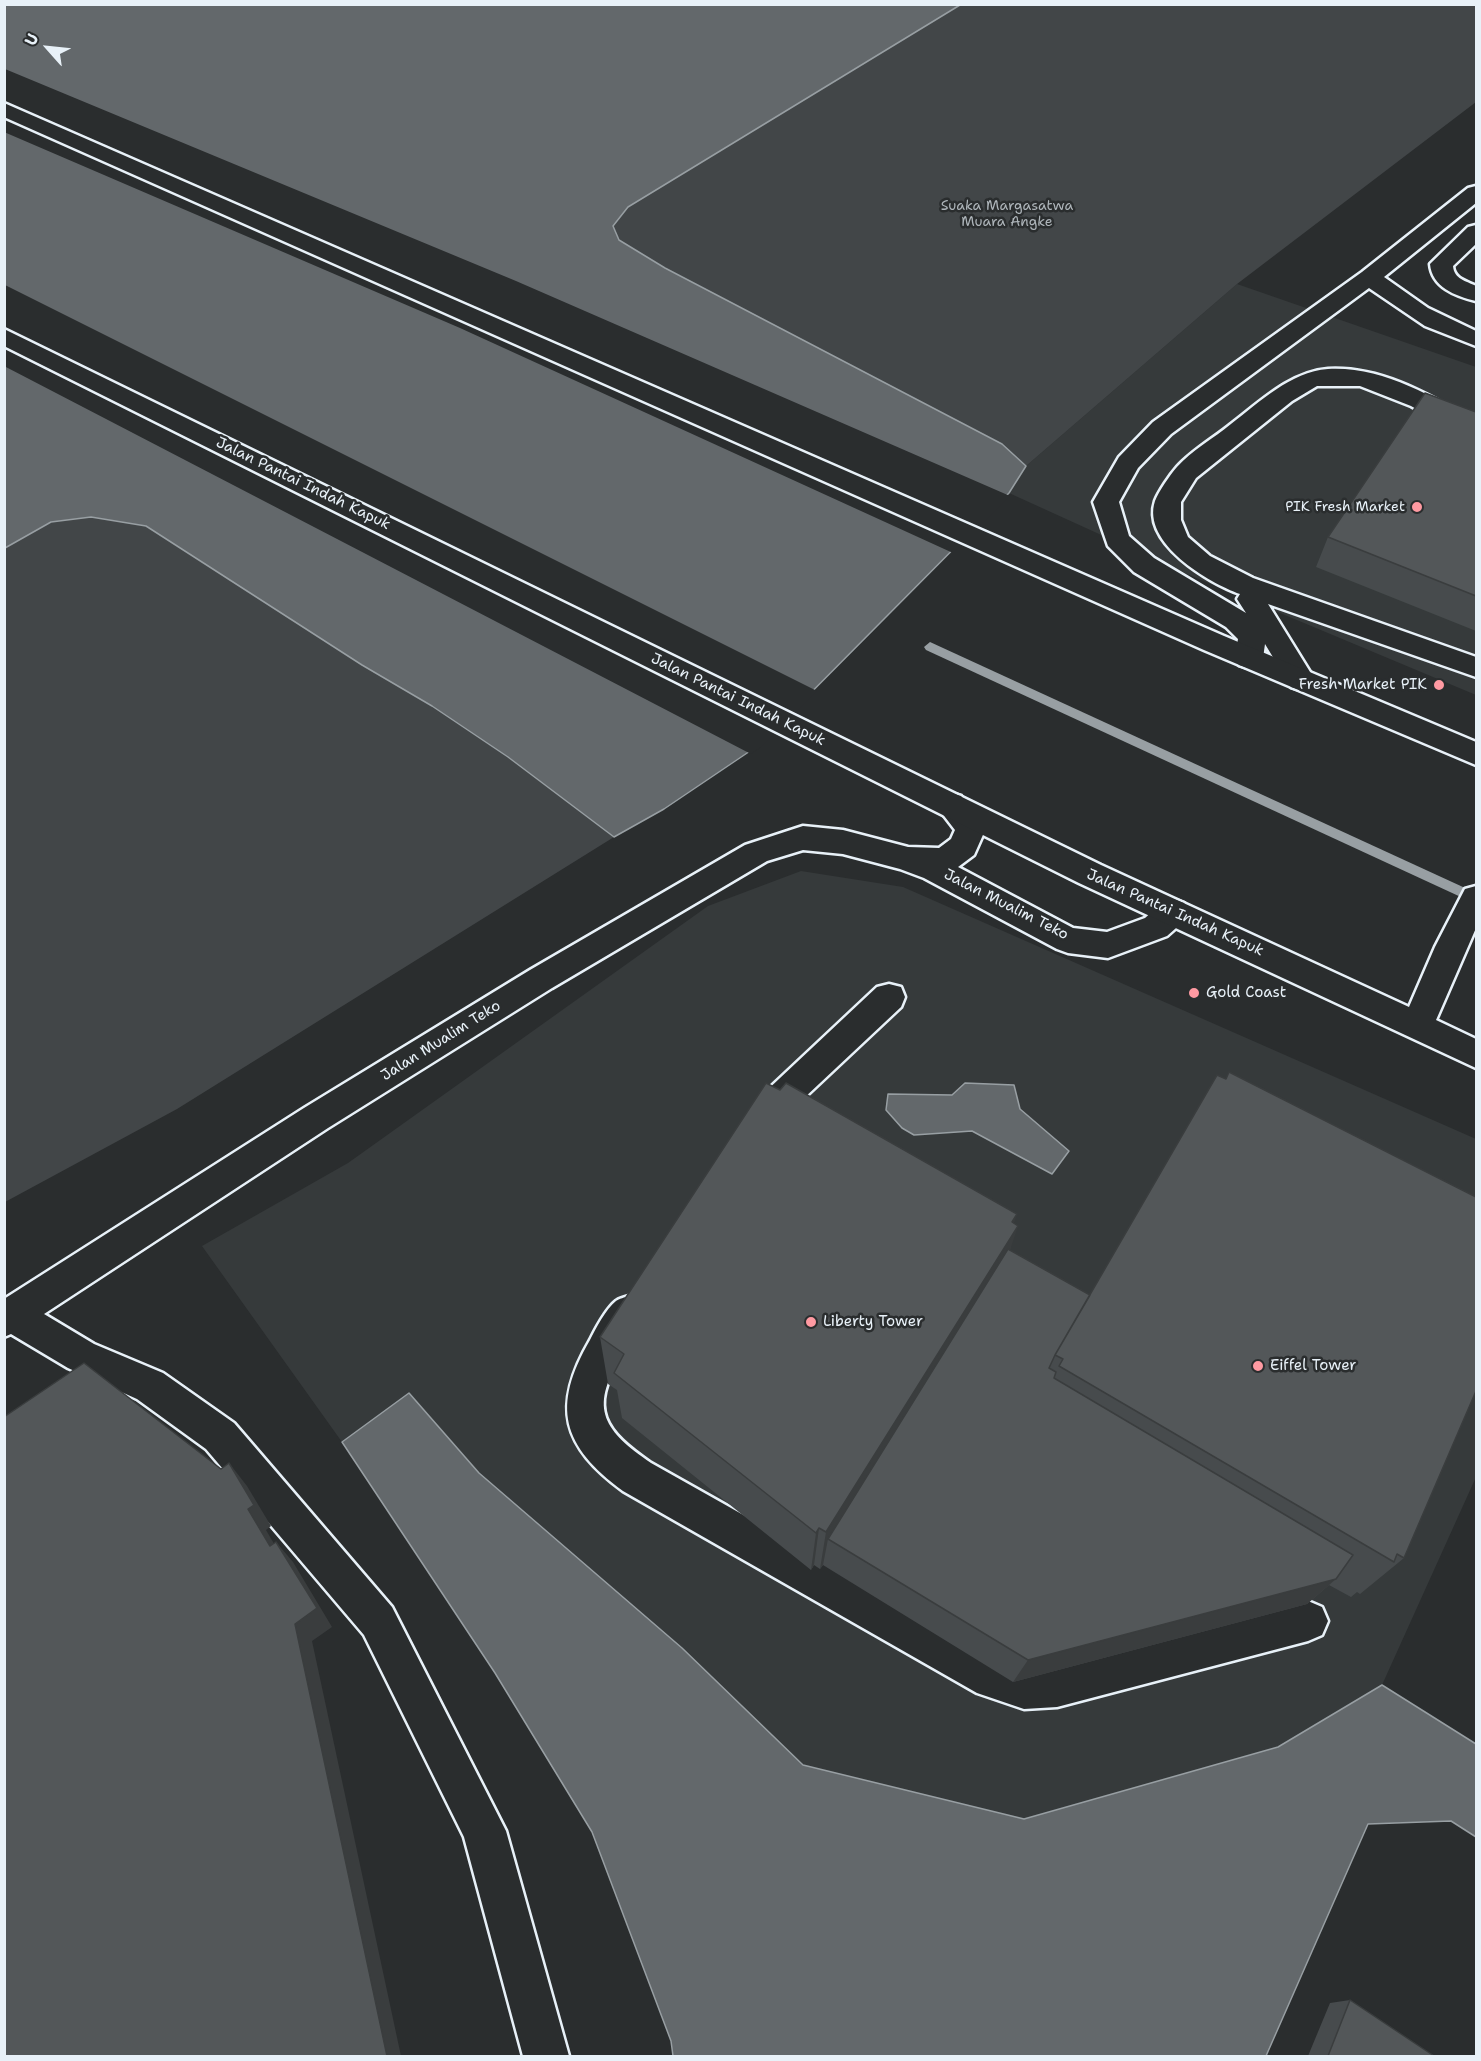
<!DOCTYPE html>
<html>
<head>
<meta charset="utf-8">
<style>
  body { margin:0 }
  #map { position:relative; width:1481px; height:2061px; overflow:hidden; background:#2a2d2e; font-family:"Shantell Sans",sans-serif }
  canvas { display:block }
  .frame { position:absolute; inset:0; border:6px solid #e8f1f8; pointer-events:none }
  .north { position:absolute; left:18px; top:18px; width:60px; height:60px; -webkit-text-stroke:4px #2a2d2e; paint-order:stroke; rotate:297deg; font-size:16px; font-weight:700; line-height:24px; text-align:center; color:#e8f1f8 }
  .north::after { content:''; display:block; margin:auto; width:21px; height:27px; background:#e8f1f8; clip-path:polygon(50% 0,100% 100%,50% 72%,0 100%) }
</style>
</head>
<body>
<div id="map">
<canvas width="1481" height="2061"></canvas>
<div class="frame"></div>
<div class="north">U</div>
</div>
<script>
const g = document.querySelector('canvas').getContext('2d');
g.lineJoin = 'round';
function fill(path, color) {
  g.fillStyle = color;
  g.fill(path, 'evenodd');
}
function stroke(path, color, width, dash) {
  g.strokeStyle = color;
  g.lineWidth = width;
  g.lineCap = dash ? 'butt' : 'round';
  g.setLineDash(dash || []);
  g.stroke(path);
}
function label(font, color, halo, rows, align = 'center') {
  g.font = font + ' "Shantell Sans",sans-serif';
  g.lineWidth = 5;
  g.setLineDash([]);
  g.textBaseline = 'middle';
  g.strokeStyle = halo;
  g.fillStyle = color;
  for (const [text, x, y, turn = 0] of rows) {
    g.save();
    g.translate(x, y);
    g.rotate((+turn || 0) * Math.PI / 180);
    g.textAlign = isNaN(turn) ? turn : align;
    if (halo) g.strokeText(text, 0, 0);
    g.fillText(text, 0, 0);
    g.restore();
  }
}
fill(new Path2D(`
  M1237,284l239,83v328l-289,-121 -178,-81 17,-27z
  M801,871l102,16 573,252v338l-94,208 -104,62 -254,72 -221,-54 -121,-117 -203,-175 -70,-80 -67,49 -140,-196 146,-83 360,-257z`), '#363a3b');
fill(new Path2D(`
  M960,5h516v97l-239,182 -211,182 -24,-22 -337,-176 -46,-28 -6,-14 15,-19z
  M91,517l55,9 216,139 70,41 76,51 106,80 -437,272 -172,93 -1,-654 47,-26z`), '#424648');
const water = new Path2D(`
  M5,5h955l-332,202 -15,19 6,14 46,28 337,176 24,22 -17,27 -250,252 -95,64 -50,28 -106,-80 -76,-51 -70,-41 -216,-139 -55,-9 -40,5 -46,26z
  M965,1083l49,2 6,24 49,42 -17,23 -80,-43 -58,4 -12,-7 -16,-18 2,-16 64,1z
  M409,1393l70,80 203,175 121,117 221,54 254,-72 104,-62 94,59v93l-25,-16 -83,3 -102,232h-593l-2,-15 -79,-209 -97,-159 -153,-231z`);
fill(water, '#63686b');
stroke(water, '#989fa3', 1.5);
fill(new Path2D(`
  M5,69l511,212 494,215 -57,57 -493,-225 -456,-196z
  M5,285l812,406 -56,56 -10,7 -747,-388z`), '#2a2d2e');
fill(new Path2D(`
  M930,642l546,251v11l-550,-254 -2,-3z`), '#989fa3');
const minor = new Path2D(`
  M1476,186v17l-92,74 44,31 48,23v15l-51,-20 -56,-38 -198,146 -33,34 -19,34 10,34 25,22 92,55 -9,-14 3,-5c-31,-11 -99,-51 -85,-93 4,-10 15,-26 22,-34 14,-16 37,-29 54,-43 29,-22 59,-52 97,-55 54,-3 103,27 148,52v18l-9,-2 -56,-31 -51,-20h-43l-25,15 -96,77 -15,24v18l7,17 22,19 43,22 223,79v20l-208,-73 47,76 -4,7 -10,3 -10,-3 -26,-43 -2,14 -4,7 -10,3 -10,-3 -4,-7 3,-19 -12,-12 -92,-55 -26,-26 -15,-44 26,-45 34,-35 209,-150 106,-84z
  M1476,225v19l-23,22c1,13 13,15 23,20v15c-21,-5 -44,-14 -46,-37l38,-37z
  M950,793l11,3 25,32 -12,27 -16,12 115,61 34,4 38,-14 17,-15 11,-4 11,4 5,9 -5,9 -17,15 -59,22 -40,-5 -11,-4 -133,-71 -24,-9 -57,-15 -40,-4 -36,11 -215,127 -224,140 -284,186 50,30 69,29 71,50 158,184 114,224 63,225h-46l-59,-219 -100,-202 -158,-186 -69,-50 -69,-31 -57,-34 -7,3v-38l300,-191 226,-138 215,-125 58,-19 40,4 65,17 31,1 12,-9 4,-9 -20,-26 4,-8z
  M889,984l12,3 4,10 -4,10 -114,107c-11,16 -17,24 -36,17l-5,-10 17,-27 114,-107z
  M629,1296l13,5 5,12c-7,16 -17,29 -26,44 -33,53 -16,74 30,106l350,197 23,7 33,-2 251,-64 14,6 6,14 -6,14 -14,6 -251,66 -33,2 -47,-16 -354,-202c-61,-45 -72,-84 -33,-151 6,-12 16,-31 26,-39 3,-2 9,-4 13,-5z`);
const major = new Path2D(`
  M4,103l1220,533 252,106v23l-272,-115 -1200,-533z
  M4,329l1097,536 308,142 26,-60 30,-58 11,-3v42l-40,92 40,19v29l-397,-185 -1075,-537z`);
stroke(minor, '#e8f1f8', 5);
stroke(major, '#e8f1f8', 5);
fill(minor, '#2a2d2e');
fill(major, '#2a2d2e');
fill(new Path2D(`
  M1476,412v219l-160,-64 12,-30z
  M1014,1223l-4,27 394,308 -44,36 -3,-2 -6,5 -22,-12 -22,19 -294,78 -190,-117 -3,4 -6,-4 -3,5 -189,-152 -5,-28 -9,-6 -8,-47z
  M1350,2000l84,56h-126l22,-53z`), '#474b4d');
fill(new Path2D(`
  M1017,1214l-9,27 10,-15 -17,51 -173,262 -5,26 -3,4 6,-37z
  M229,1463l18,23 24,40 -5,4 21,36 -17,-20 -22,-37z
  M819,1528l-5,37 -3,5 5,-37z
  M276,1542l17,20 39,65 -20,14 89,415h-14z
  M1336,1579l-29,25 -294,78 15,-22z`), '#3a3d3e');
const building = new Path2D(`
  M1425,393l51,19v184l-148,-59z
  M1229,1072l247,125v194l-72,167 -7,-4 -3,8 -335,-196 4,-7 -8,-4 162,-280 9,4z
  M766,1083l14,7 6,-7 231,131 -5,8 6,4 -5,8 -187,298 -7,-4 -3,5 -202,-160 10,-19 -24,-17z
  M1008,1249l82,46 -35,60 -6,13 7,4 -2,6 299,177 -17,24 -308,81 -200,-121z
  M84,1363l137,106 8,-6 25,42 -6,4 22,37 6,-4 41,66 -22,16 92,432h-383v-639z
  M1350,2000l84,56h-106z`);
fill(building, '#535759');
stroke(building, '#3a3d3e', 1.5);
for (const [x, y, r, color] of [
  [1417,507,6,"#ff9aa2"],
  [1439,685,6,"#ff9aa2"],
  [1194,993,6,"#ff9aa2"],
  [811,1322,6,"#ff9aa2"],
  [1258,1366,6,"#ff9aa2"]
]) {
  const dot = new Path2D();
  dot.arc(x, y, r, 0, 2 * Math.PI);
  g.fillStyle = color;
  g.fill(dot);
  stroke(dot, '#2a2d2e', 2);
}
label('14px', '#aeb5ba', '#2a2d2e', [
  ["Suaka Margasatwa",1007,206],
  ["Muara Angke",1007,222]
]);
label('14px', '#e8f1f8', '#2a2d2e', [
  ["PIK Fresh Market",1405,507]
], 'right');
label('15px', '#e8f1f8', '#2a2d2e', [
  ["Jalan Pantai Indah Kapuk",303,484,26],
  ["Jalan Pantai Indah Kapuk",738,700,26],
  ["Jalan Mualim Teko",1006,905,27],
  ["Jalan Pantai Indah Kapuk",1175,913,24],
  ["Jalan Mualim Teko",441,1041,-32]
]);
label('15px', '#e8f1f8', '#2a2d2e', [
  ["Fresh Market PIK",1427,685,"right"],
  ["Gold Coast",1206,993],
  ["Liberty Tower",823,1322],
  ["Eiffel Tower",1270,1366]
], 'left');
</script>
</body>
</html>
